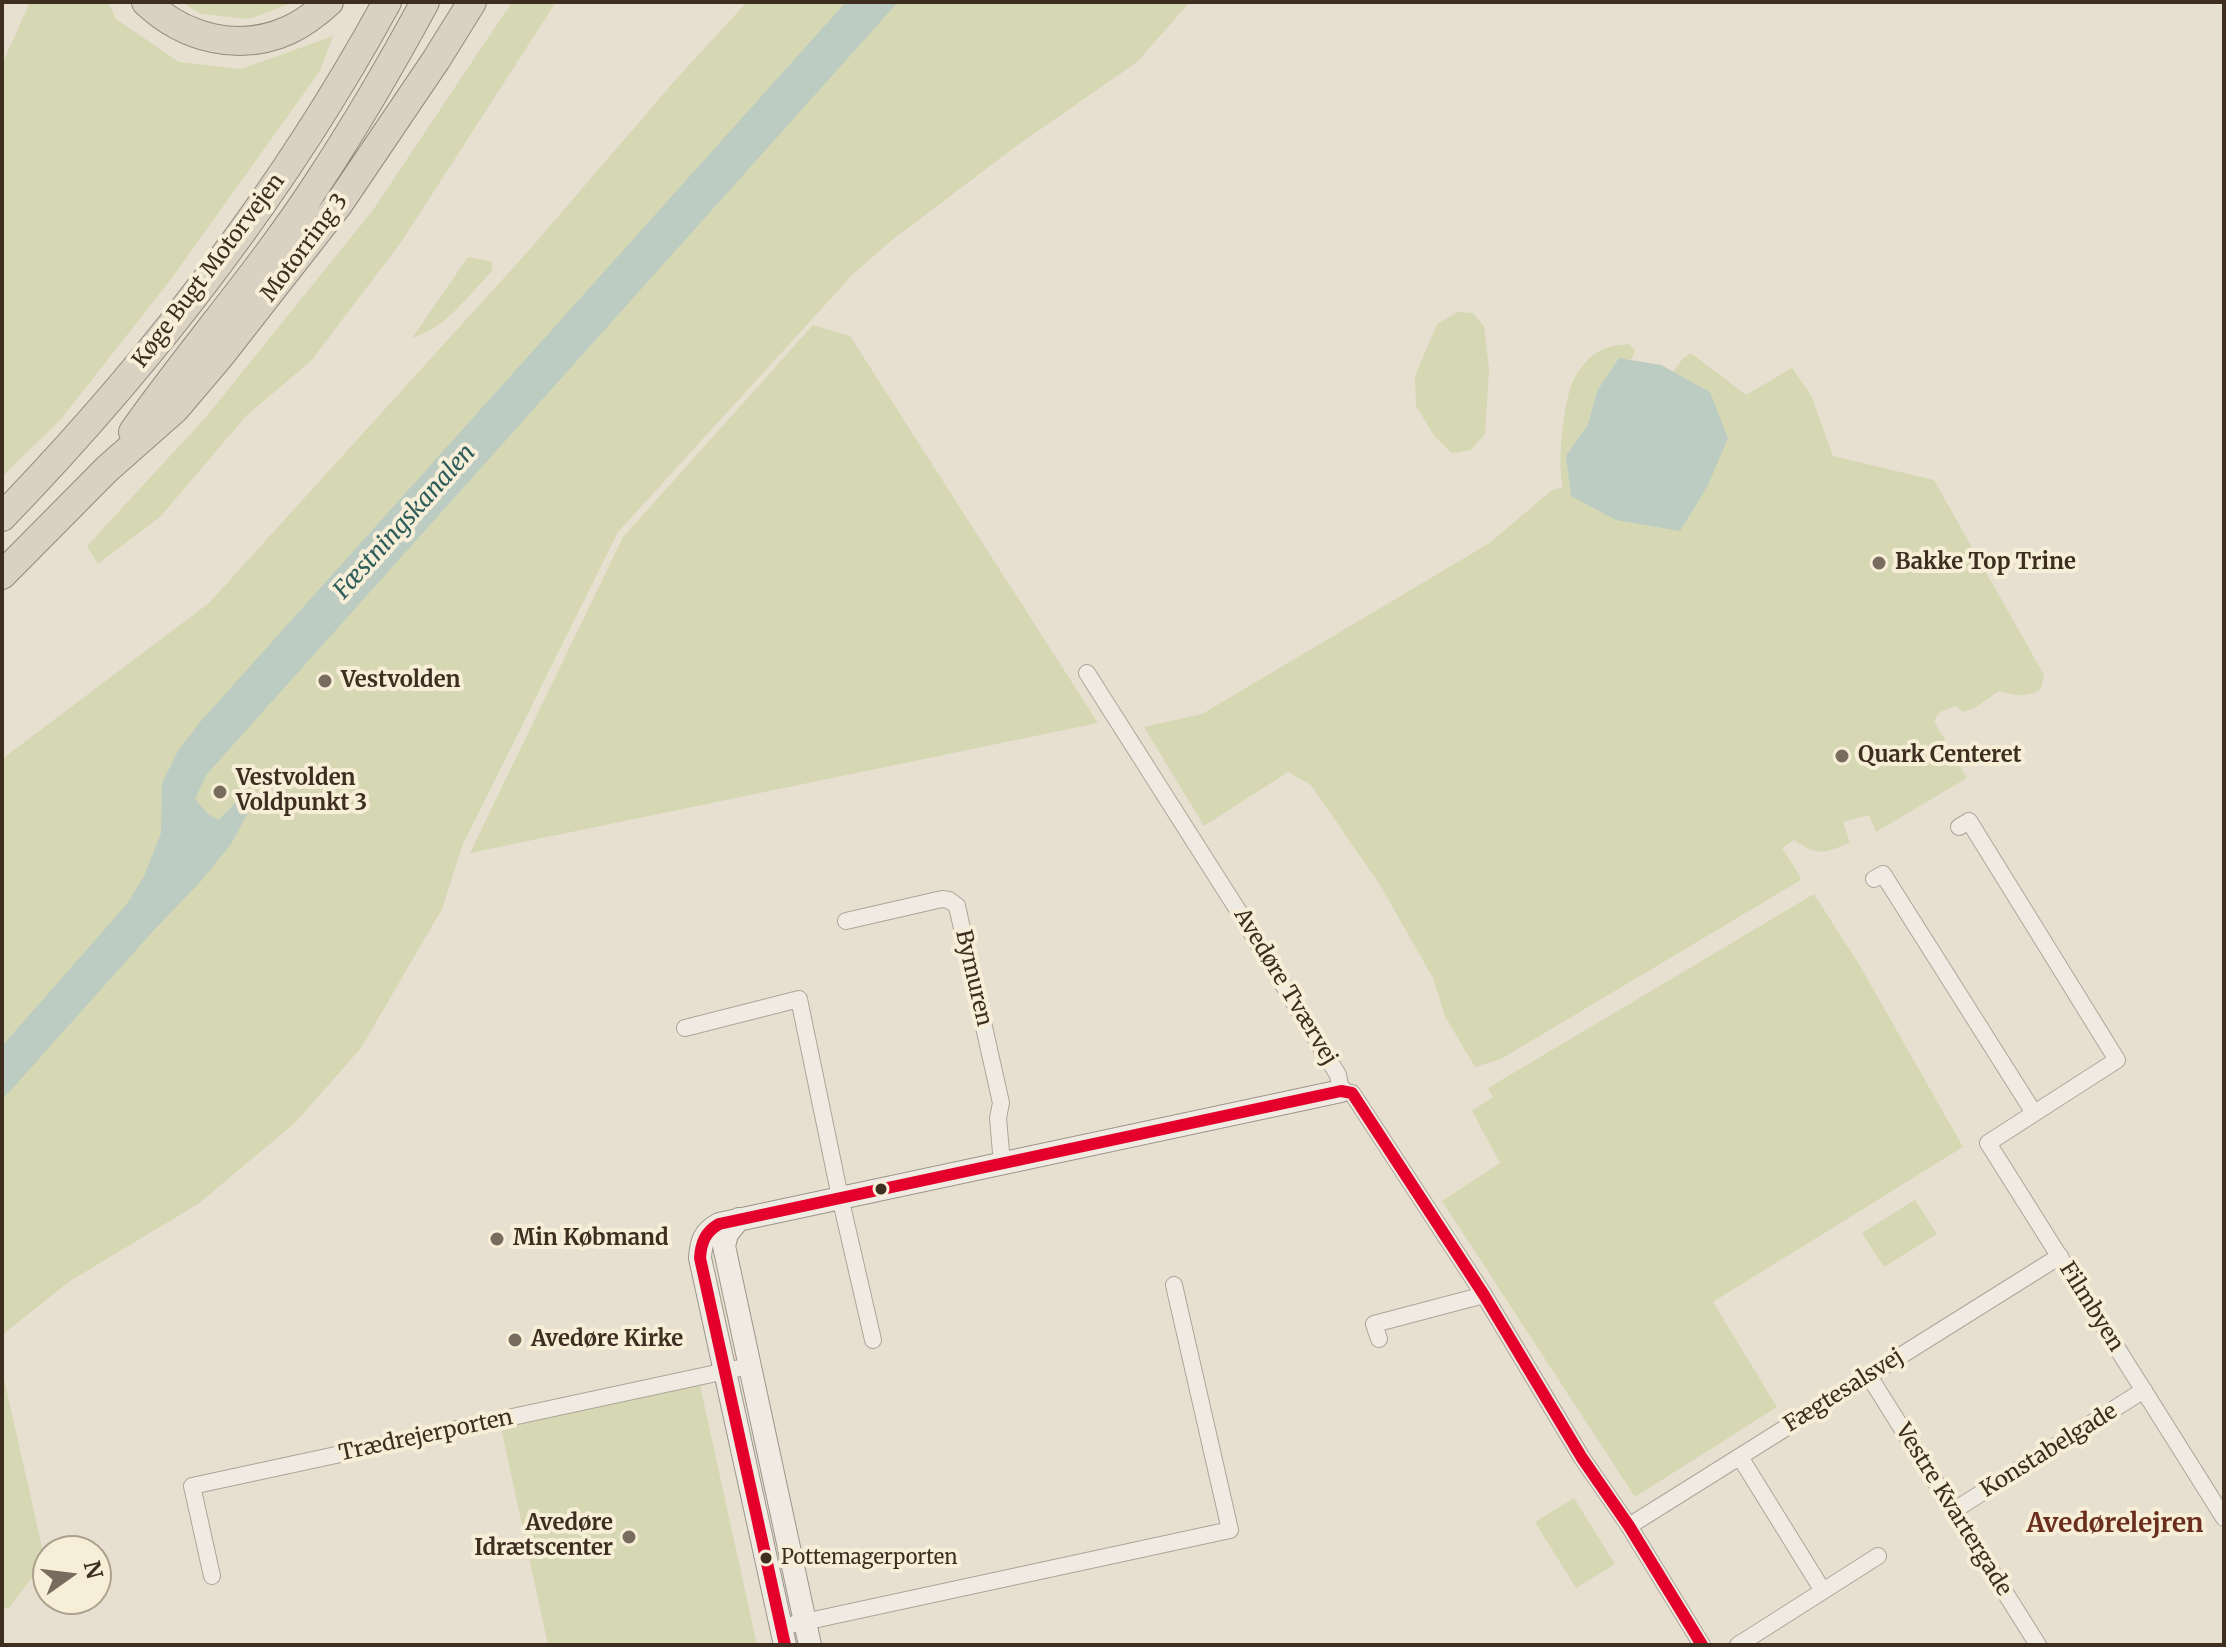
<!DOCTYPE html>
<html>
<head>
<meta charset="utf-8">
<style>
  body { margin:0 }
  #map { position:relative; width:2226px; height:1647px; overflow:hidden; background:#e7e0d1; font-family:Merriweather,serif }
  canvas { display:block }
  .frame { position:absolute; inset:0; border:4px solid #3d2e20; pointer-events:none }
  .north { position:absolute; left:32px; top:1535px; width:80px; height:80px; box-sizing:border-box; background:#f7eed8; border:2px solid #ada18e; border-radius:50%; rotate:76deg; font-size:22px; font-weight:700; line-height:32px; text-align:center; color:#3d2e20 }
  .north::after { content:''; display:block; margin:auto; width:28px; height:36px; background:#786c5e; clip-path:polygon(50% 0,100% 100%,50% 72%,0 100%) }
</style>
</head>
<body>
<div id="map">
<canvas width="2226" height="1647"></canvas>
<div class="frame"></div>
<div class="north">N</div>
</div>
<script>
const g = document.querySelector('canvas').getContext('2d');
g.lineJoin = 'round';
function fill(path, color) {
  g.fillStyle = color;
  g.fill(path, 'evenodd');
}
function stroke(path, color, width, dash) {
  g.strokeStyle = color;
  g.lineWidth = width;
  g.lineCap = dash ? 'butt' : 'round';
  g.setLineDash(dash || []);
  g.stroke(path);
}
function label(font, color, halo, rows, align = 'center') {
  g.font = font + ' Merriweather,serif';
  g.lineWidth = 8;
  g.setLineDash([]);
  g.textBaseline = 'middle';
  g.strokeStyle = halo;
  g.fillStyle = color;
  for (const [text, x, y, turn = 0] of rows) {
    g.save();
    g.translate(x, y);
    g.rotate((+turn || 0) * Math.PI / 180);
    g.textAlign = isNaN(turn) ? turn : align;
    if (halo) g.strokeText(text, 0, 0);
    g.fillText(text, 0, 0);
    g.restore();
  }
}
fill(new Path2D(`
  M30,2h78l8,17 63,43 62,7 92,-33 -13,35 -148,207 -111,141 -59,58v-413z
  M182,2h113l-46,17 -48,-5z
  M512,2h44l-154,239 -91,120 -65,55 -85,100 -63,48 -11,-18 119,-129 167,-207z
  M747,2h443l-53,60 -122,85 -123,93 -37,32 -237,260 -155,312 -21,65 -81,139 -65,74 -98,82 -128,77 -68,54v-576l207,-156 322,-355 147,-171z
  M468,257l24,5v9c-23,24 -47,58 -80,67z
  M1458,312l15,1 11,13 5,42 -4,66 -14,16 -19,3 -17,-16 -19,-31 -1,-30 22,-52z
  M813,325l37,11 248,387 -628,130 153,-316z
  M1629,344l6,7 -4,9 -12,-1 -22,32 -9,33 -22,32 144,-64 -37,-20 10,-14 8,-5 55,42 46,-27 20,29 21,59 101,24 110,195 -3,14c-15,9 -26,7 -42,2l-23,16 -12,5 -9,-6 -15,6 -6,9 33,57 -91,54 -7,-17 -26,7 7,21c-27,10 -31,14 -56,-3l-12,8 19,30 -2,3 -298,178 -26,8 -30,-51 -12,-38 -53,-93 -69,-100 -23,-13 -84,54 -60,-99 58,-13 286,-170 63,-53 12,-4c-6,-24 0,-77 8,-101 3,-9 14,-25 22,-31 11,-8 22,-10 36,-11z
  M1814,894l46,72 103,181 -250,155 64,105 -142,90 -193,-296 58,-38 -28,-52 21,-14 -5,-9z
  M1915,1200l22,34 -53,33 -22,-34z
  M2,1370l43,190 -36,48 -7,1z
  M700,1385l57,260h-209l-47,-217z
  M1574,1498l41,66 -39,24 -41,-66z`), '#d6d7b3');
fill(new Path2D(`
  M846,2h52l-691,772 -12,25 13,15 11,6 18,-19 13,8 -19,35 -30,37 -47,49 -152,170v-54l125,-142 17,-28 17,-43 1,-50 16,-32 23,-30z
  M1619,358l42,7 49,27 18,46 -21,49 -27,44 -64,-11 -45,-24 -5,-40 22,-32 9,-33z`), '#bcccc2');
const street = new Path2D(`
  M1087,673l152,239 99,163 3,16 11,2 132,202 98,163 47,68 73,119
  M1959,827l10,-6 148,239 -129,83 236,375
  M1874,879l9,-5 151,239
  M846,921l96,-22 7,1 8,6 44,197 -3,15 4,46
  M685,1028l114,-29 41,198 33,143
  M1379,1339l-5,-15 110,-29
  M1869,1376l169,269
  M1740,1457l83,134
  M1953,1511l191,-121
  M1629,1526l431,-270
  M212,1576l-20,-90 557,-120
  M781,1627l449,-97 -56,-245
  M1738,1645l140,-89`);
const secondary = new Path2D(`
  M739,1219l-12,15 -3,12 86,399
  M785,1645l-85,-387c1,-16 4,-26 19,-34l622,-133`);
const highway = new Path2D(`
  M146,2c38,36 93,51 143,28 15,-7 28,-17 40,-28
  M133,432c60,-85 129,-163 186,-251 38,-58 73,-118 106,-179
  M2,517c149,-154 282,-326 385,-515
  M2,575l105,-106 68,-60 45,-53 118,-151 98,-145 36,-58`);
stroke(street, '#ada599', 18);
stroke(secondary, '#9c958a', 24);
stroke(highway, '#928b80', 30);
stroke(street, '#efebe3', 16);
stroke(secondary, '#efebe3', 22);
stroke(highway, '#dad1c2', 28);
stroke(new Path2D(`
  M785,1645l-85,-387c1,-15 5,-26 19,-34l622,-133 11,2 132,202 98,163 47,68 73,119`), '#e4002b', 12);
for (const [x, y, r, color] of [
  [1879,563,8,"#786c5e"],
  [325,681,8,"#786c5e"],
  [1842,756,8,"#786c5e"],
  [220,792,8,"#786c5e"],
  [881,1189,7,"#3d2e20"],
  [497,1239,8,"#786c5e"],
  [515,1340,8,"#786c5e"],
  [629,1537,8,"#786c5e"],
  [766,1558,7,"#3d2e20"]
]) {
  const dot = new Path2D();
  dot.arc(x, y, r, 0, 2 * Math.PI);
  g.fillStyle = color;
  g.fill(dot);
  stroke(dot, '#f7eed8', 3);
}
label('20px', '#3d2e20', '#f7eed8', [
  ["Pottemagerporten",781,1558]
], 'left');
label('22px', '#3d2e20', '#f7eed8', [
  ["Motorring 3",305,248,-53],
  ["Køge Bugt Motorvejen",209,271,-53],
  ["Bymuren",973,978,77],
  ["Avedøre Tværvej",1285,987,59],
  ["Filmbyen",2091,1307,58],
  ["Fægtesalsvej",1844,1391,-32],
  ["Trædrejerporten",426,1436,-12],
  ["Konstabelgade",2049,1451,-32],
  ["Vestre Kvartergade",1953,1510,58]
]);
label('bold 22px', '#3d2e20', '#f7eed8', [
  ["Bakke Top Trine",1895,563],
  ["Vestvolden",341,681],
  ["Quark Centeret",1858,756],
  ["Vestvolden",236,779],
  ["Voldpunkt 3",236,804],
  ["Min Købmand",513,1239],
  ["Avedøre Kirke",531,1340],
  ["Avedøre",613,1524,"right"],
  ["Idrætscenter",613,1549,"right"]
], 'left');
label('italic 24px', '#2f5d5a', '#f7eed8', [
  ["Fæstningskanalen",405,522,-48]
]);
label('bold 26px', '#6b2e1e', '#f7eed8', [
  ["Avedørelejren",2115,1525]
]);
</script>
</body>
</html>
